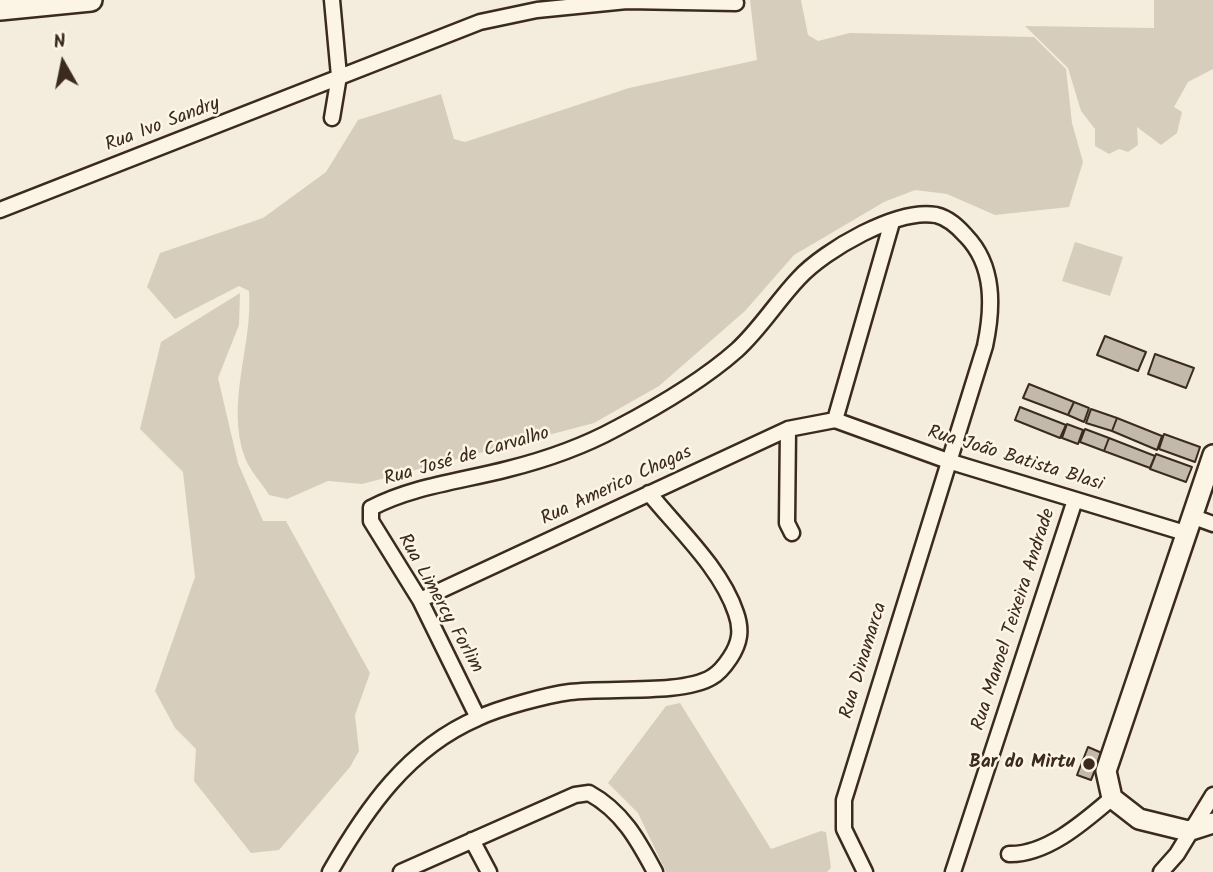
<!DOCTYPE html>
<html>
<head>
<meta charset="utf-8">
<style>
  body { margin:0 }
  #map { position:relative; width:1213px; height:872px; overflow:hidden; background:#f4eddd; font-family:Kalam,sans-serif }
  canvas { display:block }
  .north { position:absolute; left:28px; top:28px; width:70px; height:70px; -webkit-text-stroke:5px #fcf5e5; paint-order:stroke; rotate:351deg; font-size:19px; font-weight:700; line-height:28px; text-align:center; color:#3b2a1e }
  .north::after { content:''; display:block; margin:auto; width:24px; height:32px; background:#3b2a1e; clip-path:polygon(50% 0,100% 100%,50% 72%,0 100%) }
</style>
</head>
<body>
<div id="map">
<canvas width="1213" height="872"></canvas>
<div class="north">N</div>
</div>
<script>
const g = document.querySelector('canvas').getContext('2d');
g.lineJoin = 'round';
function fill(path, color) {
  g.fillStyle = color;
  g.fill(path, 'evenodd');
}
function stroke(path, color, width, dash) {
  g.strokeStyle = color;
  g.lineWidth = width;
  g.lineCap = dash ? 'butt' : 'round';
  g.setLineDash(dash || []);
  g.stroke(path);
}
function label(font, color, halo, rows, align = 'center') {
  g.font = font + ' Kalam,sans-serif';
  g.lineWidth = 5;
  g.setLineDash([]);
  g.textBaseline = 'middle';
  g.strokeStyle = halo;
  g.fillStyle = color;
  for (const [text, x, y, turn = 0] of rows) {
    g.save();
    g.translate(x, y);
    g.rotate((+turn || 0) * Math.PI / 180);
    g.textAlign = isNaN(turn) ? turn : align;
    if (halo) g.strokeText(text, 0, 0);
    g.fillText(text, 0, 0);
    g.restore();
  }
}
fill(new Path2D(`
  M750,0h51l7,35 10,6 32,-8 184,4 32,32 6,54 11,39 -14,45 -74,8 -48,-21 -32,-4 -31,12 -90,53 -49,56 -86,75 -65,37 -232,61 -34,-3 -41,18 -18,-4c-7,-12 -19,-24 -24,-37 -20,-55 8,-112 4,-167l-10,-5 -64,33 -28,-32 13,-34 103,-35 63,-46 32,-52 83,-26 13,45 11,3 164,-54 128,-28z
  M1154,0h59v69l-25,13 -14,25 8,5 -5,21 -16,12 -24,-18 1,18 -10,7 -9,-3 -10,5 -14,-8v-17l-14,-18 -13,-43 -43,-42 129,2z
  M1075,242l48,15 -13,39 -48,-15z
  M240,293l-1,32 -21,53 20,85 25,58h23l84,152 -15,42 4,36 -9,16 -71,83 -28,3 -57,-72 2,-32 -21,-21 -20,-37 40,-114 -12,-105 -43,-43 21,-87z
  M680,703l91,146 50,-18 5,1 5,36 -4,4h-161l-28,-59 -30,-30 58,-77z`), '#d6cdbd');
const building = new Path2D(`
  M1105,336l41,16 -8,19 -41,-16z
  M1155,354l39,14 -8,20 -38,-14z
  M1029,384l45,18 -6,13 -45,-17z
  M1074,402l15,6 -5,14 -16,-7z
  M1020,407l46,18 -6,13 -45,-18z
  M1091,409l26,9 -5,13 -26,-8z
  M1117,418l45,18 -5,14 -45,-19z
  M1067,424l16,6 -5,14 -16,-6z
  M1085,429l24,9 -5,13 -24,-9z
  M1164,434l36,13 -5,15 -36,-13z
  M1109,438l46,18 -5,12 -46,-17z
  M1156,454l36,13 -6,15 -36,-13z
  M1088,747l14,6 -11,27 -14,-5z`);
fill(building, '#c3b9aa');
stroke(building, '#3b2a1e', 2);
const street = new Path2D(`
  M332,0l7,76 -7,42
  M0,210l480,-188 57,-12 90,-9 109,2
  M835,420l113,41 237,72
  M835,420l57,-198
  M788,429l-1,94 5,10
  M1191,516l22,8
  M420,600l368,-171 47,-9
  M478,718l-58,-118 -49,-79v-13c42,-22 91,-27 137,-39 36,-9 76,-23 109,-41 42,-22 85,-47 120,-78 24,-22 40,-49 62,-72 26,-28 98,-70 137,-63 13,3 22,12 30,21 29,30 27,72 19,110l-141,454v29l21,43
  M472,840l17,32
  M1009,854c38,1 76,-33 103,-56
  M330,872c36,-63 78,-124 148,-154 21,-10 69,-23 92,-26 37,-5 113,3 142,-15 7,-4 14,-13 18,-19 10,-15 12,-28 6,-45 -15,-45 -58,-84 -87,-120
  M401,872l174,-77 14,-2c33,18 49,47 66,79
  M953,872l122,-372
  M1161,872l16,-18 36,-59`);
const secondary = new Path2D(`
  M1213,455l-107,316 6,27 27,21 49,12 25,-8`);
const primary = new Path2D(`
  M0,9l91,-9`);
stroke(street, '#3b2a1e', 19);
stroke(secondary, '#3b2a1e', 24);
stroke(primary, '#3b2a1e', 26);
stroke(street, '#fcf5e5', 14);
stroke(secondary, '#fcf5e5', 19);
stroke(primary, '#fcf5e5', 21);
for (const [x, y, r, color] of [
  [1089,764,7,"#3b2a1e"]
]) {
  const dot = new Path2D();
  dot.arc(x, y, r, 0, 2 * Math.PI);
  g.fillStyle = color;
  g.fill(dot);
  stroke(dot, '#fcf5e5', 2.5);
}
label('19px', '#3b2a1e', '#fcf5e5', [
  ["Rua Ivo Sandry",163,126,-21],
  ["Rua José de Carvalho",467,458,-16],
  ["Rua João Batista Blasi",1015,460,17],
  ["Rua Americo Chagas",617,487,-25],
  ["Rua Limercy Forlim",439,604,61],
  ["Rua Manoel Teixeira Andrade",1015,620,-72],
  ["Rua Dinamarca",865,661,-73]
]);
label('bold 19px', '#3b2a1e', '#fcf5e5', [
  ["Bar do Mirtu",1075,764]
], 'right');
</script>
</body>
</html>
